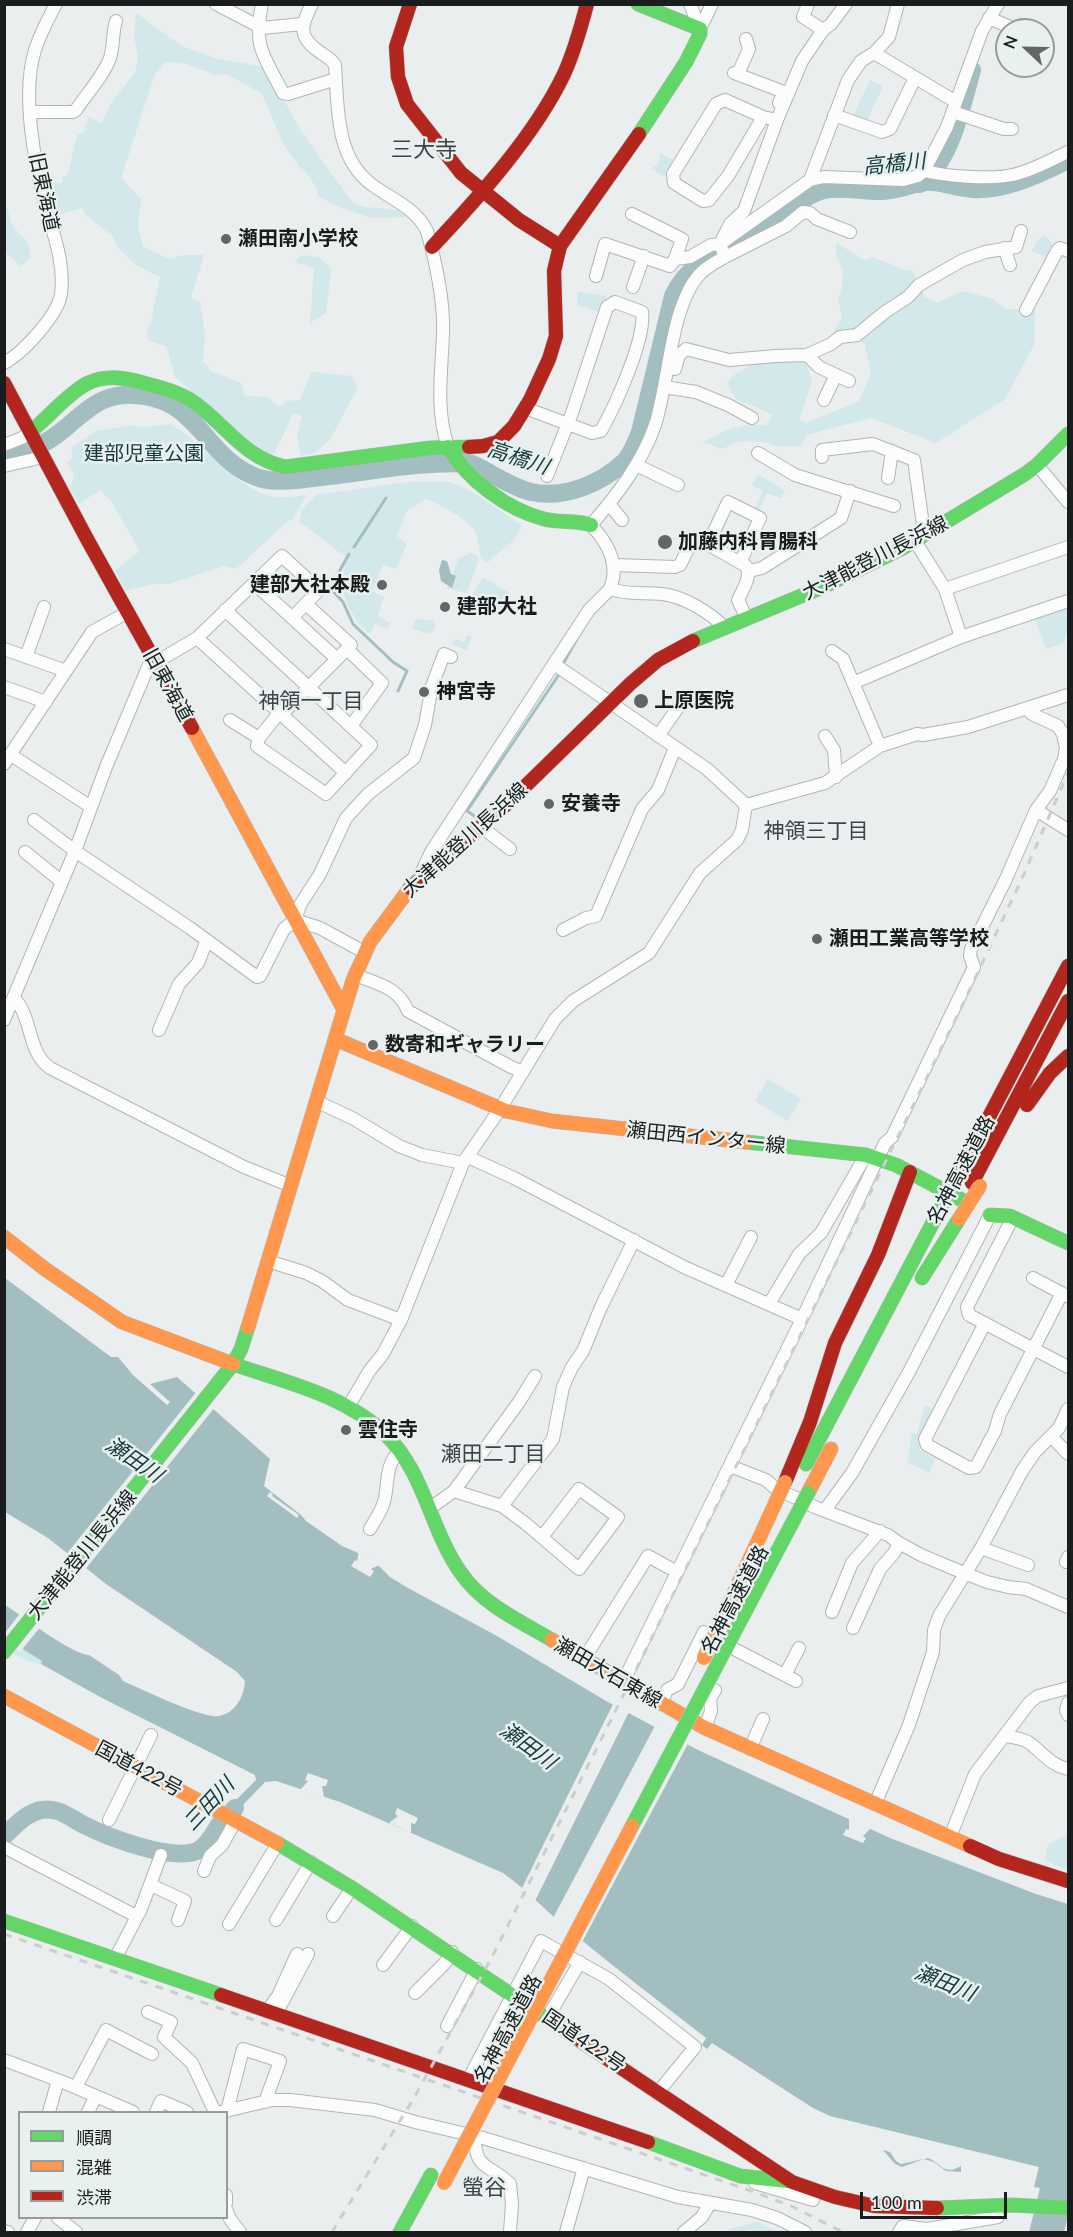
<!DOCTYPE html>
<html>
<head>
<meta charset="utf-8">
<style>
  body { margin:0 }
  #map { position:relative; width:1073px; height:2237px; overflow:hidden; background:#eaeeee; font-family:Lato,"Noto Sans JP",sans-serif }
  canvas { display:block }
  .frame { position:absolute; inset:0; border:6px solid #1a1d1d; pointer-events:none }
  .legend { position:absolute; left:18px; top:2111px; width:210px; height:108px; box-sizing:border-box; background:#e8f0f0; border:2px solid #969c9c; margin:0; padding:8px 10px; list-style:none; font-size:18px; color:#1a1d1d }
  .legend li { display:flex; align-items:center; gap:12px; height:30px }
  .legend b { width:30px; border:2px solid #969c9c }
  .north { position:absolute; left:995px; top:18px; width:60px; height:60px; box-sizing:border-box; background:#e8f0f0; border:2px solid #969c9c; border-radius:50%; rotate:292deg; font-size:16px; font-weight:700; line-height:24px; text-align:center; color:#1a1d1d }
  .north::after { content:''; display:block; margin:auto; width:21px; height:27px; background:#636666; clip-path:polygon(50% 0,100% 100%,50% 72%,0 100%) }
  .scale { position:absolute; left:860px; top:2192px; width:147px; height:27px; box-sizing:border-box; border:3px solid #1a1d1d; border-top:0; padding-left:8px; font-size:18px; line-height:21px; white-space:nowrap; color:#1a1d1d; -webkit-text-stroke:4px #e8f0f0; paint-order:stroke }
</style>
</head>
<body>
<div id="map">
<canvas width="1073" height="2237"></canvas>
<div class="frame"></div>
<ul class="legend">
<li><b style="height:8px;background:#63d668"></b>順調</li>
<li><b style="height:8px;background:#ff974d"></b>混雑</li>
<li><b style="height:8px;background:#b3261e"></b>渋滞</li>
</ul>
<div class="north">N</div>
<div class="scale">100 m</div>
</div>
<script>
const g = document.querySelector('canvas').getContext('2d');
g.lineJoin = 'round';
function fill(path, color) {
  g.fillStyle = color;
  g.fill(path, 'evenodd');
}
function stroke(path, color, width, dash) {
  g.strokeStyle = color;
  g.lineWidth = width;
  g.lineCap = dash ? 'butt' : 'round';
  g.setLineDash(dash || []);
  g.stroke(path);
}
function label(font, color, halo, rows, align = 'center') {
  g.font = font + ' Lato,"Noto Sans JP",sans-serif';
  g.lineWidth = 5;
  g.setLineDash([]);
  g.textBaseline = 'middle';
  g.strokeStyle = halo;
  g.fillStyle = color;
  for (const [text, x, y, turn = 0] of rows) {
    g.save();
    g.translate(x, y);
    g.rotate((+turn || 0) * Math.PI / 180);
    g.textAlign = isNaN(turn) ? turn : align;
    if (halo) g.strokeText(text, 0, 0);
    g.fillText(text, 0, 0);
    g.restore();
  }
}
fill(new Path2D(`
  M136,13l46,33 35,13 49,8 35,64 51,71 12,5 41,3 -1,7 -32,1 -31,-10 -23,-12 -1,-7 -10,-16 -8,-7 -15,-20 -22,-52 -35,-20 -11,1 -30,-11 -20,-2 -11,12 -34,104 20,21 -3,26 5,22 27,12 14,-4h20l-13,43 9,5 5,29 -2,29 8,10 30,12 4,13 22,1 12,10 6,-6 15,-1 11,-28 41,4 6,11 -28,53 -15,13 -14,3 -4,-22 5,-18 -10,-3c-3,14 -12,26 -17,40l-12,3 -88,-79 -9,-31 -17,-5 -3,-12 5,-6 9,-46 -26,-13 -17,-17 -4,-10 -29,-24 -2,-5 -26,8 -9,-32 15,-1v-6l6,-3 9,-39 6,-2 6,-16 12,6 12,-23 22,-28 3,-13 -4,-23z
  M870,80l13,6 -17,37 -14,-5z
  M660,153l15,8 -9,16 -15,-8 8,-6z
  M5,201l7,24 16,18 3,14 -10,9 -16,-14z
  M1044,235l11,11 -8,12 -15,-7 4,-9z
  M836,242l27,18 10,-3 29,12 11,2 12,26 11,6 27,-12 30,8 13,10h29l-1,36 -29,54 -69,44 -65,-25 -65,17 -5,11 -22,1 -15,-5 -24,-1 -18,8 -19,-7c24,-12 34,-19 62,-17l8,-9 -16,-9 -21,-7 -9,-17c17,-24 53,-23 79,-20l6,18 -13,39 7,3 53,-22 12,-28 -6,-29 -16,-11 -18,2 11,-18 -4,-18 4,-13 1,-16 -7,-15z
  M302,255l17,2 12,12 -5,44 -16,10 4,-55 -19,-6z
  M577,292l30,4 -6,17 -23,-8z
  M170,424c33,17 71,70 105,73 10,1 22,-1 32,-2l-14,24 -4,1 -53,49 -12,-3 -55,18h-16l-27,7 -11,-21 25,-19 -29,-50 -11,-11 -21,14 -9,-16 4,-13 -8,-13 5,-2 2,-5 -2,-7 25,-17 35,-6 11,2z
  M758,474l27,17 -4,7 -14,-5 -9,21 -4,-3 9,-21 -11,-4z
  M406,482h45l23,11 46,31 1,3 -7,13 -27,23c-11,-8 -6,-18 -11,-30 -5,-12 -37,-29 -50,-34l-19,12 -10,25 10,8 -11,25 -13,-4 -11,26 12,6 -6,19 12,7 -2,6 -13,-5 -5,9c-11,-4 -25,-31 -27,-43 -1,-12 3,-23 1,-34l-45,-35 3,-12 14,-14z
  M470,553l6,1 3,6 -12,32 -2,1 -18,-5 11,-29z
  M483,577l28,17 -14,22 -27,-17z
  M1068,607v24l-4,12 -18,6 -11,-30z
  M419,619l15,2c3,4 0,10 -4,13l-17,-5 -1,-3 3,-5z
  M467,635l5,2 -5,13 -14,-5 2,-6 9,3z
  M768,1079l33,20 -14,22 -32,-20z
  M925,1405l11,6 -5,17 -12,22 16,9 -6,14 -22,-11 5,-29 5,1z
  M5,1638l37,23 -1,3c-13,-1 -25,-9 -36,-15z
  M1068,1835v36l-23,-11 3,-16z
  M757,2222l21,10h-53l2,-2z`), '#d2e8ea');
fill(new Path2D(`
  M442,560l5,1 4,13 5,2 -4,12 -11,-7 -2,-11z
  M5,1278l106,79h7l15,18 34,30 3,-3 -20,-18 27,-7 93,82 -6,27 37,29 5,6 36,25 14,6 24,15 10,10 18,11 89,48 109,65 92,49 192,88 146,56 32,10v312l-4,16h-35l11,-44 -6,-1 5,-20 -209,-51 -17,-8 -101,-65 -5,6 -5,-4 4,-7c-46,-36 -92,-71 -137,-108 -22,-18 -42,-40 -66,-57l-163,-71 -64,-21 -11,1 -25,26 -9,-3 25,-25 -1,-5 -153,-77 -61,-34 1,-3 -37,-23 -1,-34c16,11 69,51 85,51l30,20 4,6c19,8 79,38 96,35 17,-3 25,-20 26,-35l-8,-9 -131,-88 -58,-46 -43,-26z
  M883,2150l7,2 6,9 5,3 27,-6c15,6 15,18 33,8v6l-15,-1 -12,-9 -10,-3 -22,8 -7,-3z`), '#a3bec0');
fill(new Path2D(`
  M197,1391l18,16 -131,164 -19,-15z
  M270,1492l3,2 -1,2 27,19 -2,3 -30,-22z
  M359,1551l20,14 -8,4 3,2 -4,6 -19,-11 4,-6 2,1z
  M21,1612l21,13 -22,27 -16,-10 1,-9z
  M614,1702l16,8 -96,193 -13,-13z
  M656,1724l33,18 -108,202 -29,-24z
  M308,1773l20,7 -2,6h-4l2,11 -24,-7 8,-9 -3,-1z
  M397,1808l21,10 -3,6 -4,-1v10l-22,-10 9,-7 -3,-2z
  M849,1818l22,10 -8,8 3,2 -3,5 -20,-8 3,-6 3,1z`), '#eaeeee');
stroke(new Path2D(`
  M354,547l32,-49
  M349,554l-19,34 13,14 10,22 40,38 14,9 -9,20
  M564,662l14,-25
  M476,817l-9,-6 91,-135`), '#a3bec0', 3);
stroke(new Path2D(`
  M920,184c31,-22 42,-79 52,-114
  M4,458c18,-5 36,-11 51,-22 23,-16 38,-39 69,-41 75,-4 79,65 135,83 21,6 42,1 63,-1 46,-5 106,-17 150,-13 20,9 39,23 59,28 33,7 70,-8 94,-31 7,-8 11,-19 15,-29l33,-136c17,-35 45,-43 77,-60 23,-11 51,-41 74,-46 19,-4 40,2 59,1 16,0 37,-11 50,-9 13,1 26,6 40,7 32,2 67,-15 95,-29
  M4,1836c11,-10 23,-24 38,-26 17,-3 28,8 42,15 24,12 90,38 115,25 10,-6 14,-16 20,-25 5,-6 11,-11 16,-17`), '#a3bec0', 18);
const street = new Path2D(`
  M216,4l46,24 40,-4
  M262,4c-9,45 2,51 21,89l5,1 48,-15
  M312,4c-10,20 -15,31 5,46 6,5 13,7 18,15 3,41 0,92 36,119 20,15 45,24 56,47 9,32 17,68 16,101 -1,39 -8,76 5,115
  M690,4l10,25
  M808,4l-5,13 20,13
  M989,18l28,12
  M700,29l12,-25
  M874,53l82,49
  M734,73l50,19 -5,11
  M738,74l11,-25 -3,-10
  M953,112l51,17h8
  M30,115l6,-3h37l3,-2c11,-17 27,-33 34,-52 4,-12 2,-25 6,-37
  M834,115l48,17 8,-3 25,-51
  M763,117l-35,59 -19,24 -6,1 -29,-18 -1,-9 43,-70 9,-4 38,17 14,3
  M924,171c21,5 67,9 88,4 20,-4 38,-15 56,-23
  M810,180l38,-100 13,-19 13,-8 15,-16 9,-33
  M632,214l50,25 -7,20
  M1004,248l6,17
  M725,257l61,-31 17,-14 7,1 7,6 33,13
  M596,276l9,-32 65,22 5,-7 15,-2 21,-12 9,-1 10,-20 14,-13 33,-91 25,-59 21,-31 8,-6 15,-20
  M633,287l11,-31
  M1026,310l31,-59 3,-3 8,3
  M807,355l12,12 30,14
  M4,363c19,-10 54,-48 57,-69 4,-29 -7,-59 -15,-86 -11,-43 -25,-114 -11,-158 5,-16 13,-31 21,-46
  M675,369l4,-14 7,-6 43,11 47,-4 31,-1 24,-11 9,-7 17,-2 28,-23 23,-15 11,-12 44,-25 22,-8 31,-5 5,-16
  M664,387l32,5 32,13 24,13
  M824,400l12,-25
  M525,408l67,25 9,-2c14,-25 45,-92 41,-119l-27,-10 -8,5 -35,106 -25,63
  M4,445l18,-7 8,-6
  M758,453l37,22 99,31
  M822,457v-7l51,-6 41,16 9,65 4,9
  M636,465l42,20
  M1037,465l31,37
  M4,466l39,-9
  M888,478l4,-27
  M609,504l13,16
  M915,541l30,48 16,48
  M708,544l20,-42 32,16 -19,43
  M614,565l61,2 5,-2 10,-20 12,-4 44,25c6,10 -3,23 -8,34l9,19
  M749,571l13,-3 79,-50 9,-27
  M254,583l83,76
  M945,589l123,-42
  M225,610l146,135 -45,49 -69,-48 2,-8 20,-25
  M725,628c-14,-15 -42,-32 -63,-34 -17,-2 -35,1 -52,-5 10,-24 -2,-46 -19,-64 26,-30 51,-62 64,-100 14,-42 15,-117 44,-150 7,-8 17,-13 26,-18l-5,-13 90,-64 14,-3 79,3 15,-4 6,-5 23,-44 35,-96 16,-27
  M197,638l149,135
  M4,649l62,22
  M347,649l35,34 -31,43
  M832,651l11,8 37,87
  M26,657l18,-50
  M554,664l153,105 39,36
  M853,683l108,-46 107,-36
  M4,687l42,15
  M281,715l70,-70 -45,-41
  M230,720l29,18
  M658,736l21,-30
  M825,736l9,14 2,27
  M11,755l80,52
  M4,764l88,-132 36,-20
  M746,805l79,-22 55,-37 37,-12 6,1 45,-8 100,-32
  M1036,810l32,20
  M34,820l41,31 115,77 67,49 3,-1 24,-47 11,-9 5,-15 20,-31 26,-56 22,-24 46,-36 11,-33 7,-39 12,-32 7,3
  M480,826l30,23
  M25,852l37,30
  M419,878l12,-26 158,-242 21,-21
  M295,920l25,8 44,24
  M563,930l23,-12 10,-2 46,-107 16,-19 17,-42
  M355,975c23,9 43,12 53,36l103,56 12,5
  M14,998c19,20 13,54 36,70l194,99 47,19
  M4,1020l71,-169 31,-84 42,-100 49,-29 85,-82 37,34 -27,28
  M159,1030l20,-46 19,-21 9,-23
  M316,1101l38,18 45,27 23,9 41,8
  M468,1157l46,21 170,89 118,52
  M1009,1225l-42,82 2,8 99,52
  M268,1261l38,12 16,8 26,19 53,20
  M1033,1278l34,18
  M726,1285l25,-48
  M769,1304l30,-50 22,-21 45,-78
  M985,1323l-60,116 2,6 42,23 7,-1 19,-36 5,-17 62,-121
  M348,1407l22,-37 13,-16 18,-34 62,-157 37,-54 55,-90 18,-18 76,-48 51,-80 37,-33 5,-10 4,-25
  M1051,1436l17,18
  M730,1466l36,14 9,8 42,20 71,27 11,8 22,12 43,18 23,9 21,5 18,2 42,18
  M454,1491l48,15 51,-67 10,-52 9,-20 11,-16 18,-44 33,-67
  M502,1506l23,17 54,46 39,-52 -39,-28 -37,48
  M429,1509l25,-18 65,-89 16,-26
  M825,1510l27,-37 57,-101 81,-157
  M370,1529c5,-9 11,-17 14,-27 5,-18 0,-37 16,-51
  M981,1548l47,17
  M1066,1562l2,-5
  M832,1612l20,-49 28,-32
  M853,1628l27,-59 14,-16 5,-10
  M736,1650l60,31
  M584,1659l64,-103 29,16
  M785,1675l14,-27
  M623,1682l179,-363 83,-176 7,-6 82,-170 -4,-11 1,-7 34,-68 31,-71 14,-19 14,-32 2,-11 -3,-14 -5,-8 -26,-12 -5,-5
  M1068,1703l-2,7 2,5
  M661,1704l6,-14 11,-6 26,-52
  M705,1728l6,-17 -1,-12 5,-9
  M1004,1736c8,1 17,2 24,6 16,11 20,22 40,27
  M750,1749l13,-30
  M875,1804l34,-79 24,-73 1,-22 5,-14 42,-68 41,-77 13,-19 24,-24 9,-19
  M109,1820l42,-85
  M950,1837l25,-63 55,-72 8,-6 30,-8
  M4,1847l132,69
  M204,1871l6,-15 12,-11 14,-25
  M151,1885l34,16 -7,19
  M333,1916l19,-28
  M276,1920l35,-58
  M229,1924l49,-81
  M115,1959l26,-50 20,-54
  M383,1965l29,-39
  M415,1993l30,-30 7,-11
  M267,2011l11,-15 19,-42
  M148,2012l23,10 -7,15 28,26 23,49
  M276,2014l32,-60
  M548,2017l32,-55
  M447,2026l30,-57
  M4,2060l59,22 70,30
  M468,2080l73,-139 68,38 86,68 -36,44
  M76,2087l30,-57 46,24
  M227,2111l16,-62 37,12 -15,41
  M49,2112l9,-32
  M88,2112l8,-16
  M156,2112l5,-11 26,11
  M221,2112l51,-12h18l85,10 40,12 68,16 195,59 74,13 25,8 28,14
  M475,2136c-1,35 16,28 35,48l2,19 -2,29
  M755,2183l58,17
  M226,2195v8
  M226,2209l4,10 10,13
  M58,2218l18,14
  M4,2231l4,1
  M27,2232l8,-14
  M566,2232l18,-64
  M684,2232l18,-15 8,-14
  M899,2232l4,-6 24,3 71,-12`);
const fast = new Path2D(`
  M638,4l62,25v5l-14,28 -47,72
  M30,432c19,-15 35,-36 56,-48 17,-9 37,-7 54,-2 18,5 37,9 52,19 34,23 50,56 93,66l145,-19 39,-1
  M448,447c20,33 58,62 96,72 16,4 32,1 47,6
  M693,641l132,-55 76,-37 124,-75 12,-9 31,-31
  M746,1142l120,13 30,10 66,35
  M990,1215l20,1 58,27
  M922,1278l37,-59
  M233,1364c51,18 112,31 152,70 40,38 45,96 76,139 22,32 59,48 91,67
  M806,1464l134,-255
  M4,1652l229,-288 8,-15 7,-22
  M277,1843l75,45 230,154
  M4,1921l217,74
  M648,2142l92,34 48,5
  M937,2208l75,-3 56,3
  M400,2232l31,-57`);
const slow = new Path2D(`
  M192,728l152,282
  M335,1039l171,72 46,10 194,21
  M4,1237l41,32 77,53 111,42
  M248,1327l105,-347 17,-38 40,-54
  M808,1493l23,-44
  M552,1640l153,88 265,118
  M4,1696l273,147`);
const jam = new Path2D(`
  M410,4l-14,43 2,30 9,27 54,69 58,47 41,26
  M432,247c46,-49 103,-112 132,-173 10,-22 17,-47 23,-70
  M4,383l83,156 105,189
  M469,447l14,-1 15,-4 16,-16 16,-26 19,-41 7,-23 -2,-65 6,-25 79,-112
  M410,888l98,-85 122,-119 28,-24 35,-19
  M1027,1105l23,-32 18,-17
  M958,1176l110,-210
  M972,1183l96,-182
  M785,1482l25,-60 25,-79 43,-88 32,-83
  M970,1846l29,13 69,22
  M221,1995l427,147
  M582,2042l210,140 43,15 39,9 63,2`);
stroke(street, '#b2b5b5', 14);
stroke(fast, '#b2b5b5', 15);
stroke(slow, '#b2b5b5', 15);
stroke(jam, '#b2b5b5', 15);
stroke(street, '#fcfcfc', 12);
stroke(fast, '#63d668', 14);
stroke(slow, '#ff974d', 14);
stroke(jam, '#b3261e', 14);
stroke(new Path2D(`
  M4,1934l753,259 34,13 52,26
  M332,2232l82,-134 77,-139 145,-289 326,-664 58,-123 48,-110`), '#cccece', 3, [8, 8]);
const fastBridge = new Path2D(`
  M940,1209l18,-33
  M632,1826l176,-333`);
const slowBridge = new Path2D(`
  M959,1219l21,-33
  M704,1658l81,-176
  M444,2183l188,-357`);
stroke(fastBridge, '#cacbcb', 15, []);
stroke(slowBridge, '#cacbcb', 15, []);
stroke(fastBridge, '#63d668', 14);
stroke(slowBridge, '#ff974d', 14);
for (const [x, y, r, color] of [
  [226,239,6,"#636666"],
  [665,542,8,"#636666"],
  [382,585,6,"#636666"],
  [445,607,6,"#636666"],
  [424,692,6,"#636666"],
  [641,701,8,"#636666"],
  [549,804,6,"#636666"],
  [817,939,6,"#636666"],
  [373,1045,6,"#636666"],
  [346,1430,6,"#636666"]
]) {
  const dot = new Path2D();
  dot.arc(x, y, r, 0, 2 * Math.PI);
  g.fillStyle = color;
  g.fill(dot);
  stroke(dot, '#e8f0f0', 2);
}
label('20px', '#1a1d1d', '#e8f0f0', [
  ["旧東海道",44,192,78],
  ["大津能登川長浜線",875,558,-27],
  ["旧東海道",168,685,61],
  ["大津能登川長浜線",465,840,-42],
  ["瀬田西インター線",706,1138,6],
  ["名神高速道路",961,1170,-62],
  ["大津能登川長浜線",82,1555,-51],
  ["名神高速道路",735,1600,-62],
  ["瀬田大石東線",608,1673,30],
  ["国道422号",139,1769,28],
  ["名神高速道路",508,2029,-62],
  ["国道422号",584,2041,34]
]);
label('bold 20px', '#1a1d1d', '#e8f0f0', [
  ["瀬田南小学校",238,239],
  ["加藤内科胃腸科",678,542],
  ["建部大社本殿",370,585,"right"],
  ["建部大社",457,607],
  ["神宮寺",436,692],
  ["上原医院",654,701],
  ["安養寺",561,804],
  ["瀬田工業高等学校",829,939],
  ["数寄和ギャラリー",385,1045],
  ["雲住寺",358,1430]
], 'left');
label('20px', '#13393c', '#e8f0f0', [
  ["建部児童公園",144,454]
]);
label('italic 21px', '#143a3c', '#e8f0f0', [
  ["高橋川",894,164,-6],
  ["高橋川",518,458,18],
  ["瀬田川",134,1460,34],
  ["瀬田川",528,1746,36],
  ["三田川",209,1804,-47],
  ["瀬田川",945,1983,22]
]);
label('21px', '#3e4445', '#e8f0f0', [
  ["神領一丁目",311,701],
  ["神領三丁目",816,831],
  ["瀬田二丁目",493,1454]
]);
label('22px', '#3e4445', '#e8f0f0', [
  ["三大寺",424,150],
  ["螢谷",484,2188]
]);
</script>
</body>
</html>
